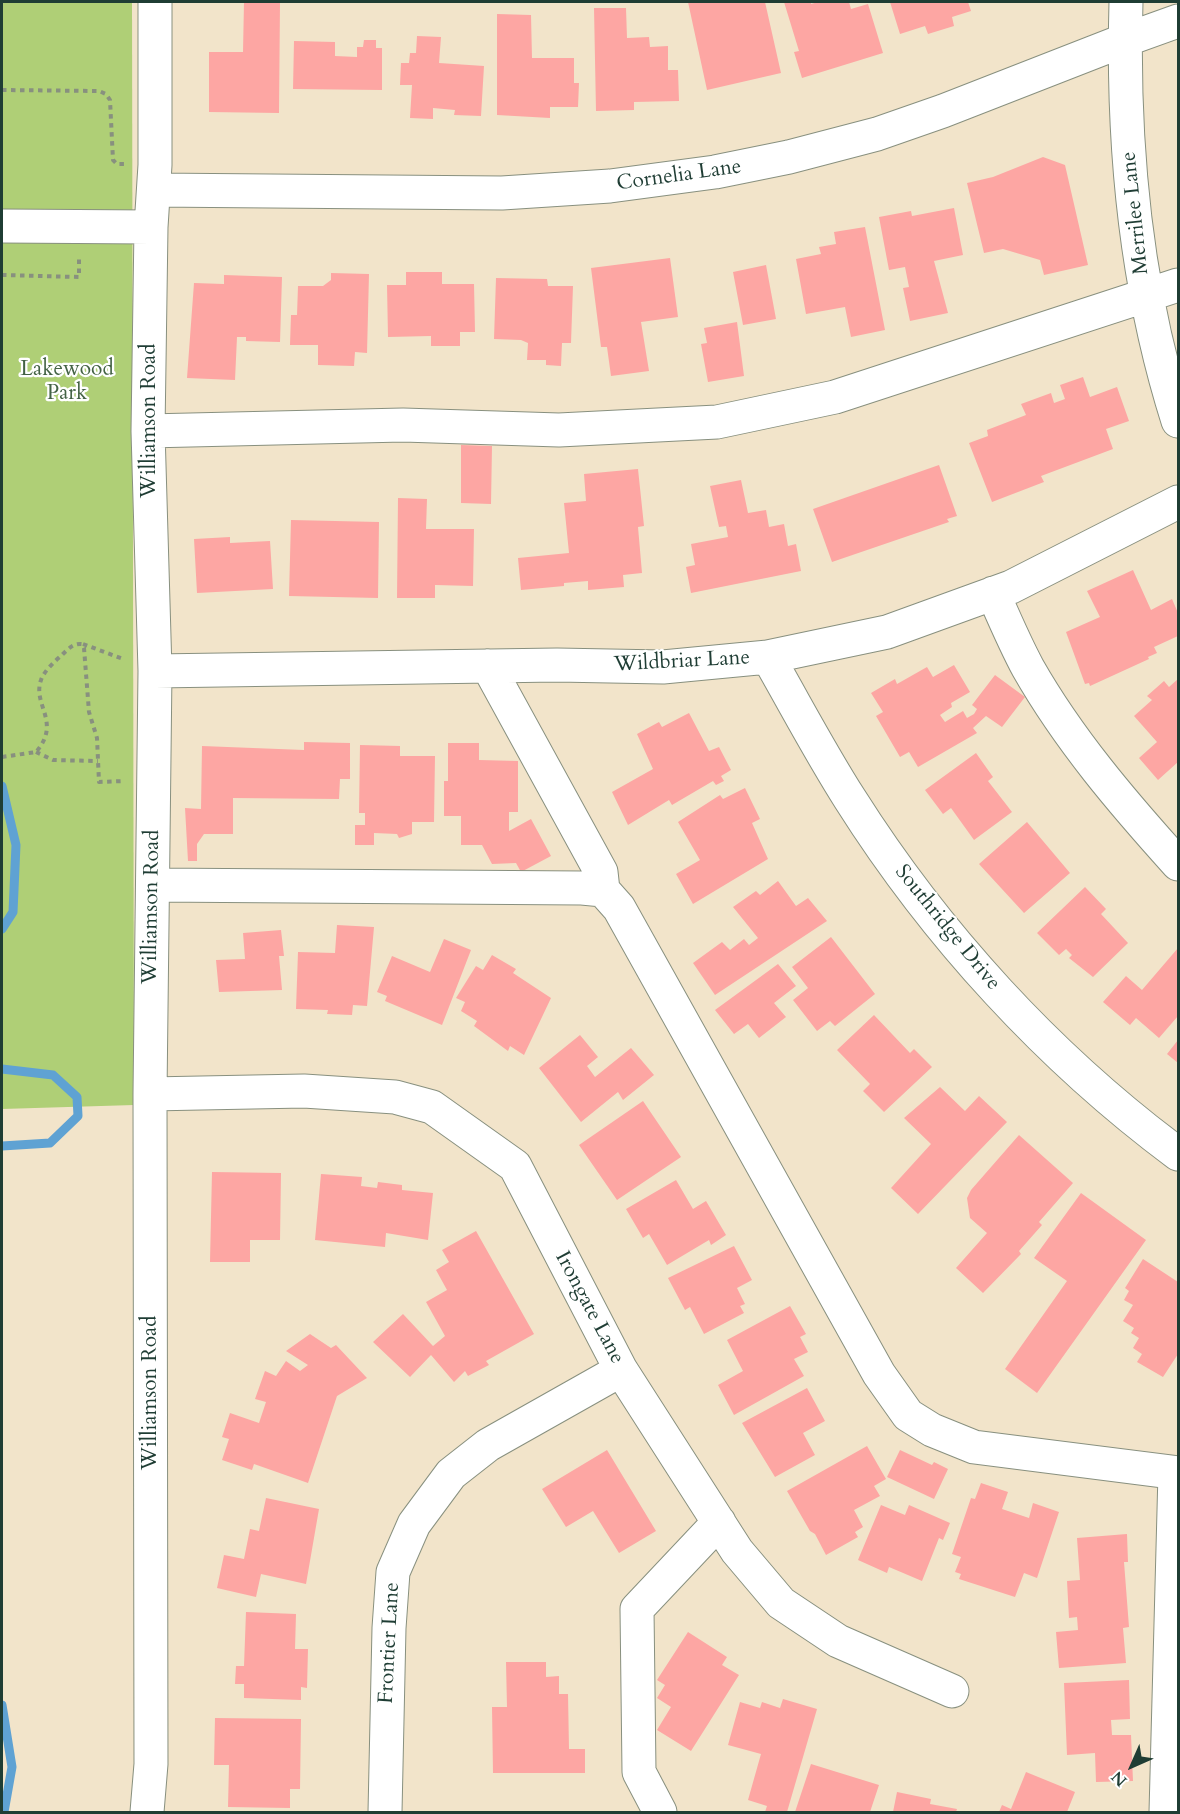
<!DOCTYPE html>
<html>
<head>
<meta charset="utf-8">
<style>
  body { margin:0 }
  #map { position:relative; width:1180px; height:1814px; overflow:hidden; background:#f2e4ca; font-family:Cardo,serif }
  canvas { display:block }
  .frame { position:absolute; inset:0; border:3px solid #1f3d34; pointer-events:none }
  .north { position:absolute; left:1102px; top:1736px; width:60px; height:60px; -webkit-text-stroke:4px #fff; paint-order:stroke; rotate:225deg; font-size:16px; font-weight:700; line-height:24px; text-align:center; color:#1f3d34 }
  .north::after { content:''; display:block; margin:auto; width:21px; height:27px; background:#1f3d34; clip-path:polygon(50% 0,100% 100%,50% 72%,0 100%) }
</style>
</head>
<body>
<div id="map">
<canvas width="1180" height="1814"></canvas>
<div class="frame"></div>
<div class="north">N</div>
</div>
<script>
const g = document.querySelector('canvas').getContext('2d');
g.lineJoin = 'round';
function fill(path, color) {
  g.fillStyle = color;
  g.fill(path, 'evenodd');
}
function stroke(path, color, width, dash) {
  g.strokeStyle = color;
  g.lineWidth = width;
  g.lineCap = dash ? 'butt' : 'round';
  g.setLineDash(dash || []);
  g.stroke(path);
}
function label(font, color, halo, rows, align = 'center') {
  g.font = font + ' Cardo,serif';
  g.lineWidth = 4.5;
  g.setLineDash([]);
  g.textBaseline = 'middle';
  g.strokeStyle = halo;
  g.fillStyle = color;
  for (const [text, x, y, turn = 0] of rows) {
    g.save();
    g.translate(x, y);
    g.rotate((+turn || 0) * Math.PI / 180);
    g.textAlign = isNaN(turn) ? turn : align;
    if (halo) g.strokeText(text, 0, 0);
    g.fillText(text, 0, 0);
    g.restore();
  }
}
fill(new Path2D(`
  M2,2h130l2,1103 -132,4z`), '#afcf76');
stroke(new Path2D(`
  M2,786l14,59 -3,67 -11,17
  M2,1069l51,6 24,22 1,19 -28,27 -48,3
  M2,1705l10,62 -8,45`), '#5fa2d3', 9);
fill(new Path2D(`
  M244,2h36l-1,111 -70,-1v-60h34z
  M688,2h77l16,71 -74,17z
  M784,2h27v2l7,-2h31l2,7 17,-5 15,49 -81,25 -8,-26 5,-1z
  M890,2h78l3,9 -19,6 2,9 -26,8 -3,-8 -25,8z
  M594,8h32l1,30 22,-1 1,10 18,-1v24h10l1,31 -45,1v8l-38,1z
  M497,14l34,1 1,43h42v25h5l-1,24h-28v11l-53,-3z
  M417,36l24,1 -2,26 45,3 -3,50 -27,-1 1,-5 -22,-2v11l-23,-1 2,-33h-12l1,-22h8l1,-10h6z
  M364,40h12v8h6v42l-89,-1 1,-48 41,1v14l22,1v-10h6z
  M1043,157l22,8 23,100 -44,10 -4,-15 -37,-11 -19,4 -17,-70 26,-6z
  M954,208l9,47 -29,6 14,52 -38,8 -7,-33 6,-1 -4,-20 -16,3 -10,-53 32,-6 1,5z
  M865,227l20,103 -34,7 -6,-30 -39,7 -10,-55 25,-5 -2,-7 17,-3 -2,-12z
  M670,258l8,59 -37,5 8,49 -38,5 -4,-29h-6l-10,-79z
  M766,265l10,54 -33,6 -10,-53z
  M406,272h36v12h32l1,48h-15v14h-29v-10l-43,1 -1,-52h19z
  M331,273l38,1 -2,79 -12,-1 -1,14 -36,-1v-20h-28l1,-30h6l1,-29h25l8,-6z
  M224,275l58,2 -2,65 -34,-1v-4h-9l-2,43 -48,-2 7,-95 30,1z
  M496,278l51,1 1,7h25l-2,57h-9l-1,23 -15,-1v-5h-19l1,-17 -7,-3 -27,-1z
  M737,322l7,54 -36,6 -7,-38 6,-1 -3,-15z
  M1083,377l7,20 27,-10 12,34 -23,8 7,20 -72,27 3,6 -52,20 -23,-59 19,-7 -1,-6 39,-15 -5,-11 30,-11 3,10 11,-4 -5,-14z
  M461,445l31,1 -1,58 -30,-1z
  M939,465l18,51 -10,3 2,3 -117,40 -19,-53z
  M638,469l6,57 -6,1 4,46 -19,2 1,12 -36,3v-9l-24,2v3l-43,4 -3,-32 51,-5 -5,-50 22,-2 -2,-27z
  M741,480l7,33 18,-3 3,17 15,-3 4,22 8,-2 5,27 -110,22 -5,-26 9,-2 -4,-21 37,-7 -2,-11 -7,1 -9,-41z
  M398,498l29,1 -1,30h48l-1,57 -38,-1v13h-38z
  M291,520l88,2 -1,76 -89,-2z
  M230,537v6l40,-2 3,48 -76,4 -3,-54z
  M1133,570l18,40 21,-11 6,14v23l-24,11 3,6 -9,4 1,2 -59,27 -1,-3 -4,1 -19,-52 34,-15 -13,-26z
  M954,665l16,27 -19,11 1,4 -12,8 5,7 18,-11 4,7 7,-4 3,-5 -5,-4 23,-30 30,22 -23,30 -16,-11 -13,12 4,5 -59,34 -9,-15 -9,5 -24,-41 7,-4 -12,-19 24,-14 2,5 30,-17 6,10z
  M1178,679v83l-20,18 -19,-22 18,-16 -23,-26 18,-16 -5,-4 17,-15 5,6z
  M689,713l20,38 10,-4 12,23 -10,6 3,5 -8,4 -3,-4 -41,24 -3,-5 -41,25 -16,-33 41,-23 -16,-35 22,-12 3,5z
  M304,742l46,1v36h-10l-1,20 -106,-1v36h-29l-7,10v17h-9l-3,-53 16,1 1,-63 102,4z
  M448,743h31v17l39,1v51h-9v19l22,-12 20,37 -30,16 -5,-9 -24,1 -10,-19h-21v-29h-17v-35h4z
  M360,745l40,1v10h35l-1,66h-22v12l-13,4 -2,-4 -23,-1v12h-19v-20h10v-12h-6z
  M976,753l17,24 -5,4 24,31 -38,28 -23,-32 -8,6 -18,-24z
  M745,788l15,31 -8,4 16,36 -75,45 -17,-30 24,-14 -22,-38 42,-27 3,4z
  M1027,822l43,51 -46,40 -45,-49z
  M778,881l18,25 12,-8 19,23 -112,74 -22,-32 29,-21 8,8 14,-11 5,6 9,-7 -25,-31 23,-16 4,4z
  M1085,887l21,22 -5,5 27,29 -35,34 -24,-19 3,-3 -6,-6 -7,6 -22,-22z
  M337,925l37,2 -7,79 -14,-1 -1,10 -25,-1 1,-4 -32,-1 2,-57 37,1z
  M281,930l3,26h-5l3,34 -63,2 -3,-32 29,-1 -2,-26z
  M831,937l44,57 -40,32 -5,-5 -13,10 -24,-31 15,-12 -16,-21z
  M444,939l27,11 -29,75 -57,-24 2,-5 -10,-4 15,-36 38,16z
  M1178,948v68l-19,22 -23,-20 -6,7 -27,-23 23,-26 16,14z
  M492,955l24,14 -3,4 38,25 -27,57 -14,-9 -2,5 -34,-25 3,-5 -16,-10 4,-9 -9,-4 20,-32 7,4z
  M778,964l18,22 -22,17 12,14 -27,21 -11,-14 -14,10 -19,-24z
  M874,1015l36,38 4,-4 18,18 -48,45 -21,-21 7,-7 -33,-34z
  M580,1035l18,22 -11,9 8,11 36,-29 23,27 -31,25 -5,-8 -37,30 -42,-54z
  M1178,1040v23l-11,-9z
  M940,1087l25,24 14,-15 28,26 -89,92 -27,-26 40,-44 -27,-26z
  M643,1101l38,56 -64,43 -38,-55z
  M1019,1135l54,48 -34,39 3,3 -23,26 2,3 -38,39 -27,-25 31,-35 -17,-15 -3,-20 4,-8z
  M212,1172l69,1 -1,67h-30v22h-40z
  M321,1174l41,3 -1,9 16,2 1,-6 24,3v5l31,3 -5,47 -42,-7 -1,14 -70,-7z
  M676,1180l17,29 13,-8 20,34 -15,10 -2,-5 -42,25 -18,-31 -6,4 -17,-29z
  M1081,1193l65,47 -109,153 -32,-24 62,-88 -33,-23z
  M476,1231l58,103 -48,27 3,4 -21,11 -3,-5 -11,11 -23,-27 -21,22 -37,-35 30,-28 30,32 12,-10 -19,-34 21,-12 -11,-20 13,-8 -7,-12z
  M734,1246l18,34 -15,8 8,16 -5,2 4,7 -40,21 -14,-27 -5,3 -17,-32z
  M1143,1259l35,23v72l-15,23 -26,-15 5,-8 -9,-6 6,-10 -8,-5 3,-5 -11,-7 10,-16 -9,-5 5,-9 -4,-3z
  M790,1306l16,28 -6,3 8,15 -14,7 10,17 -70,39 -16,-30 25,-14 -16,-31z
  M310,1334l21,14 5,-3 31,33 -30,18 -29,87 -54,-19 -2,6 -30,-10 7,-21 -7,-2 8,-24 29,10 7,-21 -11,-3 10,-28 11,5 10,-15 14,10 8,-6 -22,-14z
  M807,1388l18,33 -22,12 12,22 -40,22 -33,-54z
  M867,1446l19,33 -12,7 6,10 -26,14 9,17 -8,5 3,5 -32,18 -11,-21 -5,-3 -23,-40z
  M607,1450l49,81 -37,22 -26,-42 -27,16 -24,-38z
  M900,1450l32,15 2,-3 14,7 -14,30 -47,-22z
  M981,1483l27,9 -6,17 27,9 4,-15 26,9 -22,66 -13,-5 -9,24 -56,-18 2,-5 -6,-2 6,-15 -9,-3 19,-56 4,1z
  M266,1498l53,11 -13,75 -45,-10 -5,23 -39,-9 7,-33 20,4 6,-30 9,2z
  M881,1505l24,10 4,-10 41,18 -7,17 -4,-2 -17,43 -33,-14 -2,6 -29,-13z
  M1127,1534l1,28h-4l5,65 -6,1 3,35 -67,5 -3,-36 22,-2 -1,-13 -8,1 -2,-37 13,-1 -3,-42z
  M246,1612l50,2 -1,35h13l-1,39 -6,-1v13l-57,-2v-14h-9l1,-18h8z
  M688,1632l39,25 -5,8 17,10 -48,76 -34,-21 14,-23 -14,-9 8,-13 -8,-5z
  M506,1662h40v15l13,-1v18h9l1,55h16v24h-92l-1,-66h15z
  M1129,1680l1,39 -19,1 1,15h19l2,46 -37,1 -1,-29 -28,2 -3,-72z
  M783,1699l34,10 -30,103 -5,-1 -1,1h-16l2,-6 -19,-6 13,-46 -33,-9 12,-43 20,6 2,-6 18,6z
  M215,1718l86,1 -1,70h-10v19l-62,-1 1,-42h-15z
  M811,1764l68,21 -9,27h-75z
  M1026,1772l49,20 -8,20h-68l3,-7 9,4z
  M897,1792l34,7 -1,5 27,5 -1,3h-63z`), '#fda6a3');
const minor = new Path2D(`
  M1126,2c-4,141 9,284 52,419
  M154,190l348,3 108,-7 105,-14 74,-15 88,-23 66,-23 182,-71 53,-19
  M2,226l149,1
  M148,431l255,-6 156,5 158,-8 118,-25 343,-112
  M993,593c11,25 22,51 35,75 41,72 95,135 150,196
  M768,657c27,47 52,95 82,142 86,136 199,259 328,355
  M488,666l113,206 2,18
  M155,671l402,-6 106,2 105,-10 119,-25 124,-45 167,-85
  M153,885l429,3 21,2 16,18 260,466 29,41 24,15 42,17 204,26
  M150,1094l154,-3 91,6 37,10 83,59 106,204 116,181 44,52 57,38 114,50
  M147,1812l4,-48 -1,-670 5,-423 -7,-240 3,-204 4,-62v-163
  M385,1812l4,-184 4,-56 21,-48 37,-50 37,-29 133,-75
  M660,1812l-21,-40 -2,-163 82,-87
  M1166,1812l9,-339`);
stroke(minor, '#88907f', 35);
stroke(new Path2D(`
  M2,90l97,1 7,3 4,6 3,60 4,4h7
  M2,275l77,2v-20
  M83,644l40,15
  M36,752l17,8 45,1
  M2,757l34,-5c26,-30 -4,-47 5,-72 3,-9 14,-19 21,-25 6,-6 11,-12 20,-11l2,4 5,64 8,26 2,44 26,-1`), '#88907f', 4, [4.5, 4.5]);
stroke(minor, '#fff', 33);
label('21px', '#1f3d34', '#fff', [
  ["Cornelia Lane",679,176,-8],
  ["Merrilee Lane",1136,213,-96],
  ["Williamson Road",150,421,-90],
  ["Wildbriar Lane",682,662,-3],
  ["Williamson Road",152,907,-89],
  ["Southridge Drive",947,928,51],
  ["Irongate Lane",589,1308,62],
  ["Williamson Road",151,1393,-90],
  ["Frontier Lane",390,1643,-87]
]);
label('21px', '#436244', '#fff', [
  ["Lakewood",67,370],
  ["Park",67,394]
]);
</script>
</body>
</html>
